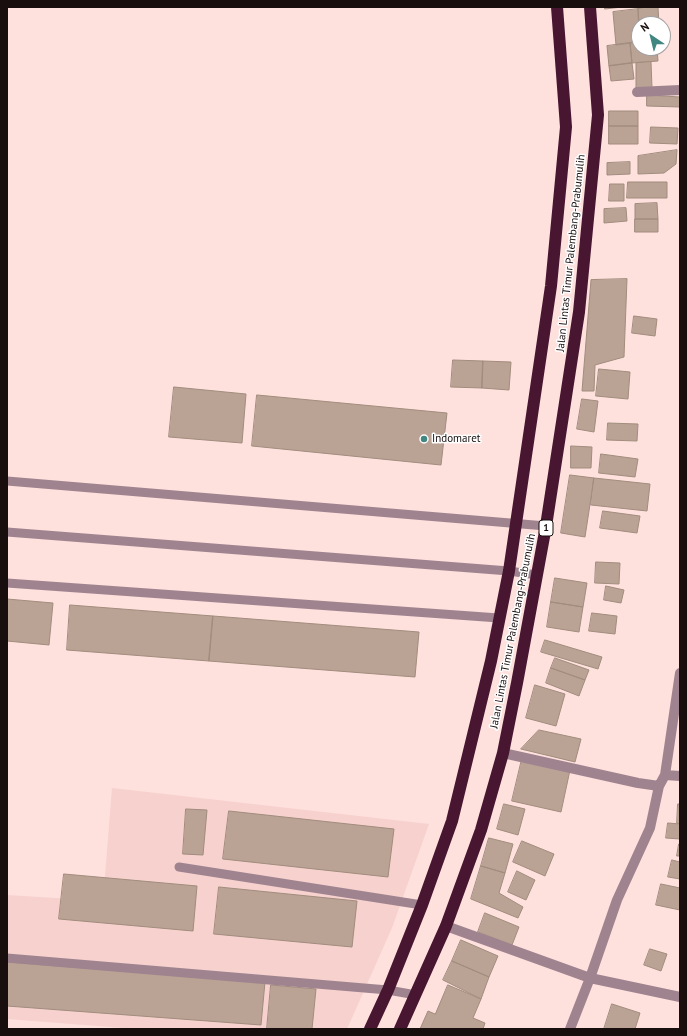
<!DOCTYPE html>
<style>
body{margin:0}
#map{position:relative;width:687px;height:1036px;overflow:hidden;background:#fee0dd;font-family:"PT Sans",sans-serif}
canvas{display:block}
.frame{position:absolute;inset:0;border:8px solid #180e0e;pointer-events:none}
.north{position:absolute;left:631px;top:16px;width:40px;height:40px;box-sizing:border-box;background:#fff;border:1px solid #a39f9f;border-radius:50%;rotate:325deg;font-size:11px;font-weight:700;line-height:16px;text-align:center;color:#180e0e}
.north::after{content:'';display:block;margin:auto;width:14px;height:18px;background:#418781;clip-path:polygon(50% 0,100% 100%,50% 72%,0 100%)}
</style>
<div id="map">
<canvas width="687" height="1036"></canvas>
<div class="frame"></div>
<div class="north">N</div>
</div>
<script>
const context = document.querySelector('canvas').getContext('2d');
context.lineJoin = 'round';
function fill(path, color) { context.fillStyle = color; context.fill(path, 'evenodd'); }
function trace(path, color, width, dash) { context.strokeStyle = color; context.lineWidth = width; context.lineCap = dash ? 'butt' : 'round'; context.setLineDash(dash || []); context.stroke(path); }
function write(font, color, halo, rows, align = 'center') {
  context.font = font + ' "PT Sans",sans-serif'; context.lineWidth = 3; context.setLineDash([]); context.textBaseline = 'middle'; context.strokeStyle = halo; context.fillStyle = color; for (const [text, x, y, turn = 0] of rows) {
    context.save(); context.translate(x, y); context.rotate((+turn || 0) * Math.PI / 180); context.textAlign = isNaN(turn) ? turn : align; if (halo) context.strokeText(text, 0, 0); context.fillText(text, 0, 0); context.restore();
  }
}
fill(new Path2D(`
 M112 788 429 824 392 928 347 1029H136L7 1019V895L103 901Z`), '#f7d1ce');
const building = new Path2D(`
 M605 7H622L605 9Z
 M658 7 659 24H639L638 9Z
 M638 9 639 42 616 45 613 12Z
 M639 42V48H657L658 61 632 63 630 43Z
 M630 43 632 63 609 66 607 46Z
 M651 62 652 88H636V63Z
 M632 63 634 79 611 81 609 66Z
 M647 95 680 97V107L647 106Z
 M609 111H638V126H609Z
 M609 126H638V144H609Z
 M651 127 678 128 677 144 650 143Z
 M677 150 676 164 664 173 638 174V156Z
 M630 162V174L607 175V163Z
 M628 182H667V198H627Z
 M610 184H624V201H609Z
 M657 203 658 219H635V204Z
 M626 208 627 221 604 223V209Z
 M635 219H658V232H635Z
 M627 279 624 357 595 365 594 391H582L591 280Z
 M634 316 657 319 655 336 632 333Z
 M453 360 483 361 482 388 451 387Z
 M483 361 511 362 509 390 482 388Z
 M599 369 630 372 628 399 596 396Z
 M174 387 246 394 242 443 169 437Z
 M257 395 447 413 441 465 252 446Z
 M582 399 598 401 594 432 577 429Z
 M608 423 638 424 637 441 607 440Z
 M571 446 592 447 591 468H571Z
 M601 454 638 459 635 477 599 473Z
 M570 475 594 478 585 537 561 533Z
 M594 478 650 484 647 511 591 505Z
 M603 511 640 516 637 533 600 528Z
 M596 562 620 563 619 584 595 583Z
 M555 578 587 583 583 607 551 602Z
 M606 586 624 590 621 603 604 600Z
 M7 599 53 603 49 645 7 641Z
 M551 602 583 607 579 632 547 627Z
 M70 605 213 616 209 661 67 650Z
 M592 613 617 616 615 634 589 631Z
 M213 616 419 632 415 677 209 661Z
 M545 640 602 657 598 669 541 652Z
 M555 658 589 670 585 680 551 668Z
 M551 668 585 680 579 696 546 683Z
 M535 685 565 694 556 726 526 718Z
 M539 730 581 739 575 762 521 749Z
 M522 759 570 770 561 812 512 801Z
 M504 804 525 809 518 835 497 829Z
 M678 804H680V824L677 823Z
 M186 809 207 810 203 855 183 854Z
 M229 811 394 829 388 877 223 859Z
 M668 823 680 824V839L666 838Z
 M489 838 513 844 505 873 481 866Z
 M522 841 554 854 545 876 513 862Z
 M679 844H680V856H677Z
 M672 860 680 862V879L668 877Z
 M481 866 505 873 499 893 523 907 518 918 471 899Z
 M517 871 535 880 526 900 508 892Z
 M64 874 197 886 193 931 59 919Z
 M661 884 680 888V910L656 905Z
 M219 887 357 901 352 947 214 934Z
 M485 913 519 927 512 945 478 932Z
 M461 940 498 956 489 977 452 961Z
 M650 949 667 954 661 971 644 965Z
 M452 961 489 977 481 999 443 980Z
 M7 962 265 982 261 1025 7 1006Z
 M271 985 316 989 312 1029H267Z
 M448 985 481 999 473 1018 485 1023 483 1029H420L428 1011 435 1014Z
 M612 1004 640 1013 635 1029H604Z`);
fill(building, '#baa395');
trace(building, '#a18c7d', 1);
trace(new Path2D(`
 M7 481 546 526
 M7 532 509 571 537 575
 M7 583 499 618
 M179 867 422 905
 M7 958 388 990 416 995`), '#9f8490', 9);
trace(new Path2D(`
 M637 92 680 90
 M503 753 638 783 659 786
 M665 775 680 776
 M446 926 590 978 680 997
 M570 1029 590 978 617 900 650 828 659 786 665 775 680 673`), '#9f8490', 10);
trace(new Path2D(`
 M370 1029 388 990 422 905 452 821 491 661 509 571 551 286 566 127 557 7
 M400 1029 446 926 481 830 503 753 517 683 546 526 579 312 598 115 590 7`), '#481631', 12);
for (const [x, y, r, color] of [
 [424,439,4,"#418781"]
]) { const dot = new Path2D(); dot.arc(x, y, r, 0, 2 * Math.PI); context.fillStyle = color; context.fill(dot); trace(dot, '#fff', 1.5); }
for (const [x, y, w] of [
 [546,528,14]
]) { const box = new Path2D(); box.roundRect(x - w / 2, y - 8, w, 16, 3); context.fillStyle = '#fff'; context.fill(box); trace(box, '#180e0e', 1); }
write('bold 10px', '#180e0e', null, [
 ["1",546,528]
]);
write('11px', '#180e0e', '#fff', [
 ["Jalan Lintas Timur Palembang-Prabumulih",571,253,-84],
 ["Jalan Lintas Timur Palembang-Prabumulih",513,631,-79]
]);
write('11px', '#180e0e', '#fff', [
 ["Indomaret",432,439]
], 'left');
</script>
